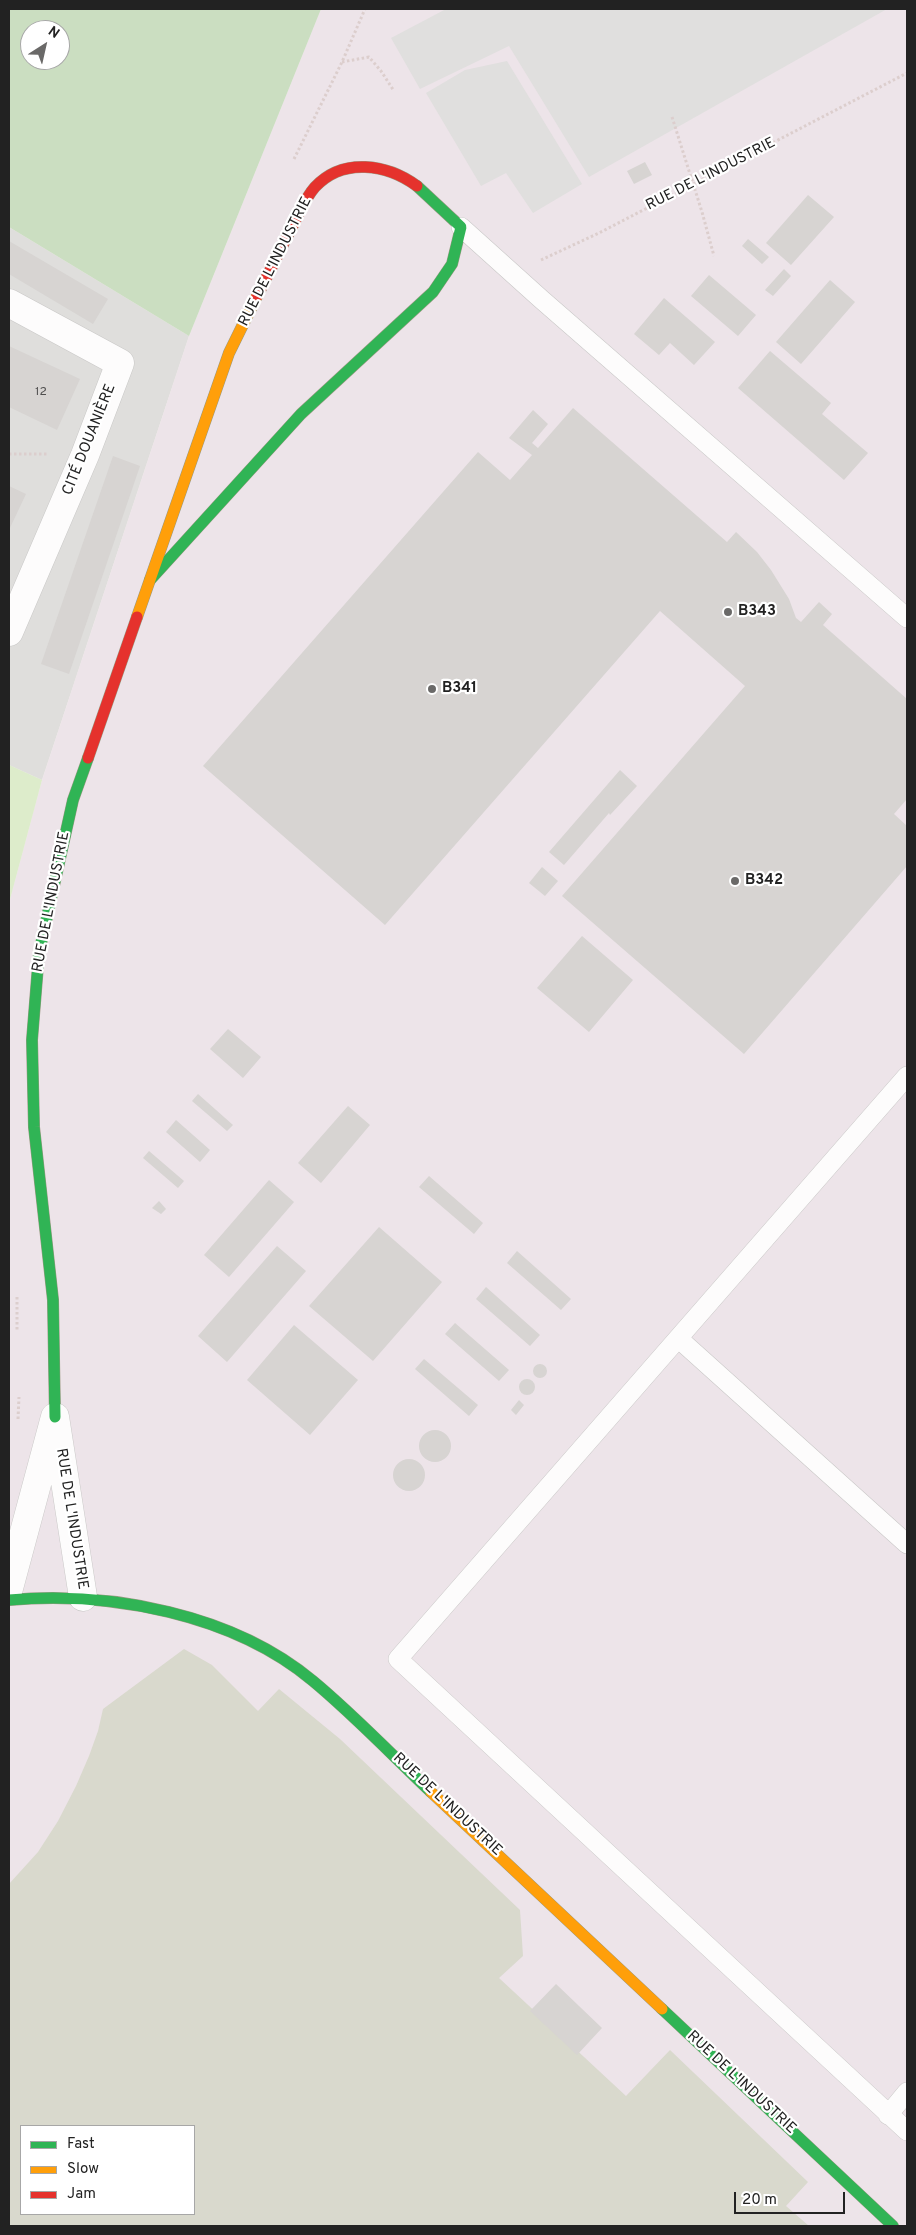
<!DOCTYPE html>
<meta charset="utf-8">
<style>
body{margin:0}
#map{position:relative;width:916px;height:2235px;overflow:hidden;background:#f0eeeb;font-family:Overpass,sans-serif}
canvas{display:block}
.frame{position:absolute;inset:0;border:10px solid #222;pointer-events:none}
.legend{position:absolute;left:20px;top:2125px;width:175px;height:90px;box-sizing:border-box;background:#fff;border:1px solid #a7a7a7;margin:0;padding:6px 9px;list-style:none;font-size:15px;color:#222}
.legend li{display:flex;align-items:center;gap:10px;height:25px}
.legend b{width:25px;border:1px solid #a7a7a7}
.north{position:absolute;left:20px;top:20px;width:50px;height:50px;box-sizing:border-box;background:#fff;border:1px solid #a7a7a7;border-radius:50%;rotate:35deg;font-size:14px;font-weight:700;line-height:20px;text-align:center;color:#222}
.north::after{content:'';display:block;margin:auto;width:18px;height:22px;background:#6a6968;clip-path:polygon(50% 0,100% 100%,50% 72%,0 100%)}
.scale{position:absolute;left:734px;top:2192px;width:111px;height:22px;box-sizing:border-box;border:2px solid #222;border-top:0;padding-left:6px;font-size:15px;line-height:18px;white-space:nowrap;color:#222;-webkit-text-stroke:4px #fff;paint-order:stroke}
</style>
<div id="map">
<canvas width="916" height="2235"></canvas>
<div class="frame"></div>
<ul class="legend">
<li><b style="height:6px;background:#30b455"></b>Fast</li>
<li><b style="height:6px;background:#ff9f0a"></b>Slow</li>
<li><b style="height:6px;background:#e5322d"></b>Jam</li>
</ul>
<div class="north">N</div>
<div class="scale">20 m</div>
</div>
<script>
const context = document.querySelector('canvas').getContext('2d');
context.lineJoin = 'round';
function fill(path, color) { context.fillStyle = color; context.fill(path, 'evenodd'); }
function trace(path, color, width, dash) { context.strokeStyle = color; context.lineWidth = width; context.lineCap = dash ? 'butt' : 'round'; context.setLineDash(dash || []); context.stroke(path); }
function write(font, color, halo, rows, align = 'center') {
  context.font = font + ' Overpass,sans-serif'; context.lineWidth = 4.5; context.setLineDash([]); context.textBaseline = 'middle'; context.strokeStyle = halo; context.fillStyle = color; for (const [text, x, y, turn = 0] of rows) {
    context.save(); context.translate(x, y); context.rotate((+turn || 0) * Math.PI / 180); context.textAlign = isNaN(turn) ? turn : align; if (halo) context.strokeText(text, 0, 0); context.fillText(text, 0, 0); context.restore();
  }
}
fill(new Path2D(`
 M9 227 189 336 42 780 9 765Z`), '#dfdedc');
fill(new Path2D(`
 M321 9H907V2226H9V903L42 780 189 336ZM21 2126H194V2214H21Z`), '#ede4e9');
fill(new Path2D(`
 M184 1649 212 1665 258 1711 279 1689 340 1739 520 1910 523 1956 499 1978 626 2096 670 2050 808 2182 786 2206 809 2226H9V1884L38 1852 58 1821 76 1786 89 1756 98 1731 103 1709ZM21 2126H194V2214H21Z`), '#d9d9cd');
fill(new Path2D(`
 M9 765 42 780 9 903Z`), '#ddeccb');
fill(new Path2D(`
 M9 9H321L189 336 9 227ZM30 30H60V60H30Z`), '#cbdec1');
fill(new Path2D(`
 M446 9H887L589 177 509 46 420 89 391 38Z
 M507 61 582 184 533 213 506 173 481 186 426 93 465 70Z`), '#e0dfde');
fill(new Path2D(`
 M645 162 652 175 634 184 627 171Z
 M808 195 834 217 791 265 766 243Z
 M748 239 769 257 762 264 742 246Z
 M9 241 108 299 93 324 9 274Z
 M784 269 791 276 773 296 765 290Z
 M709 275 756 315 738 336 691 296Z
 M830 280 855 302 801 364 776 342Z
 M664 298 715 342 694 365 670 343 659 355 634 334Z
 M9 346 80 379 57 430 9 407Z
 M770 351 831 403 822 414 868 453 844 480 738 388Z
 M573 408 727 542 736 532 757 552 771 570 789 599 796 618 801 622 819 602 832 614 823 625 907 699V799L894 814 907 826V866L744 1054 562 896 745 686 660 611 385 925 203 766 478 452 510 480 532 455 509 438 533 410 548 424 532 443 538 448Z
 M113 456 140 466 69 674 41 664Z
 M9 486 26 494 9 530Z
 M620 770 637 786 610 815 609 813 564 865 549 852Z
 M542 867 558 881 545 896 529 883Z
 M582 936 633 980 589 1032 537 988Z
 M228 1029 261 1057 243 1078 210 1049Z
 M198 1094 233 1125 227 1131 192 1101Z
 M348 1106 370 1125 321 1183 298 1163Z
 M176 1120 210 1150 200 1162 166 1132Z
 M149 1151 184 1181 178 1188 143 1158Z
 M429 1176 483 1223 474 1234 419 1187Z
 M269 1180 294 1202 229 1277 204 1255Z
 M159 1201 166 1209 161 1214 152 1208Z
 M379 1227 442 1282 373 1361 309 1306Z
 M277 1246 306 1271 227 1362 198 1336Z
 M517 1251 571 1299 561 1310 507 1263Z
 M486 1287 540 1335 530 1346 476 1299Z
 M455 1323 509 1370 499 1381 445 1334Z
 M294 1325 358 1380 310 1435 247 1380Z
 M424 1359 478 1405 469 1416 415 1369Z
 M533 1371a7 7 0 1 1 14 0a7 7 0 1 1-14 0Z
 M519 1387a8 8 0 1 1 16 0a8 8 0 1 1-16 0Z
 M519 1400 524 1405 516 1415 511 1410Z
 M419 1446a16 16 0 1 1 32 0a16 16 0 1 1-32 0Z
 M393 1475a16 16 0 1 1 32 0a16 16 0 1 1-32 0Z
 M556 1984 602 2028 577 2055 530 2011Z`), '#d7d4d2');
const lane = new Path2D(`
 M461 227 541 299 907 618
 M907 1076 398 1659 907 2131
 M679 1339 907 1544
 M888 2115 907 2092`);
const street = new Path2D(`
 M9 303 120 363 85 455 9 632
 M9 1588 55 1417 83 1597`);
const fast = new Path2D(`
 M150 580 301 414 433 292 452 264 461 227 417 186
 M55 1417 53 1300 34 1127 32 1040 39 953 73 800 88 758
 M9 1600C110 1591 233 1614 313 1681 354 1715 392 1755 431 1792
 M662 2009 893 2226`);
const slow = new Path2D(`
 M137 617 229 353 257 296
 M431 1792 662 2009`);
const jam = new Path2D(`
 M257 296C269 273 280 250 292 227 299 214 305 198 315 187 343 157 387 164 417 186
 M88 758 137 617`);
trace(lane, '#c9c8c7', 20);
trace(street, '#c9c8c7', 29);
trace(fast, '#999a82', 12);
trace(slow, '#999a82', 12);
trace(jam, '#999a82', 12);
trace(new Path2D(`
 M342 62 369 57 381 71 394 91
 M672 117 702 212 714 256
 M294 159 342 62 365 9
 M541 260 599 233 907 73
 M9 454H49
 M17 1297V1331
 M18 1419 19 1397`), '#dccecd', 3, [2.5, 2.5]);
trace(lane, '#fdfcfc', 19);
trace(street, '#fdfcfc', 28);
trace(fast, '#30b455', 11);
trace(slow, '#ff9f0a', 11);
trace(jam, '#e5322d', 11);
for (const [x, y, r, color] of [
 [728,612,5,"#6a6968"],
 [432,689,5,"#6a6968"],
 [735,881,5,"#6a6968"]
]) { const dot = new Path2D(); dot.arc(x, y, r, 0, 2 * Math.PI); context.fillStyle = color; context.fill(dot); trace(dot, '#fff', 2); }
write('12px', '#4f4e4e', null, [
 ["12",41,393]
]);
write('15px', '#222', '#fff', [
 ["RUE DE L'INDUSTRIE",711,175,-27],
 ["RUE DE L'INDUSTRIE",276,262,-63],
 ["CITÉ DOUANIÈRE",90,440,-68],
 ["RUE DE L'INDUSTRIE",52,902,-79],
 ["RUE DE L'INDUSTRIE",71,1519,81],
 ["RUE DE L'INDUSTRIE",447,1805,43],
 ["RUE DE L'INDUSTRIE",741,2083,43]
]);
write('bold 15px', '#222', '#fff', [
 ["B343",738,612],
 ["B341",442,689],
 ["B342",745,881]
], 'left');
</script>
